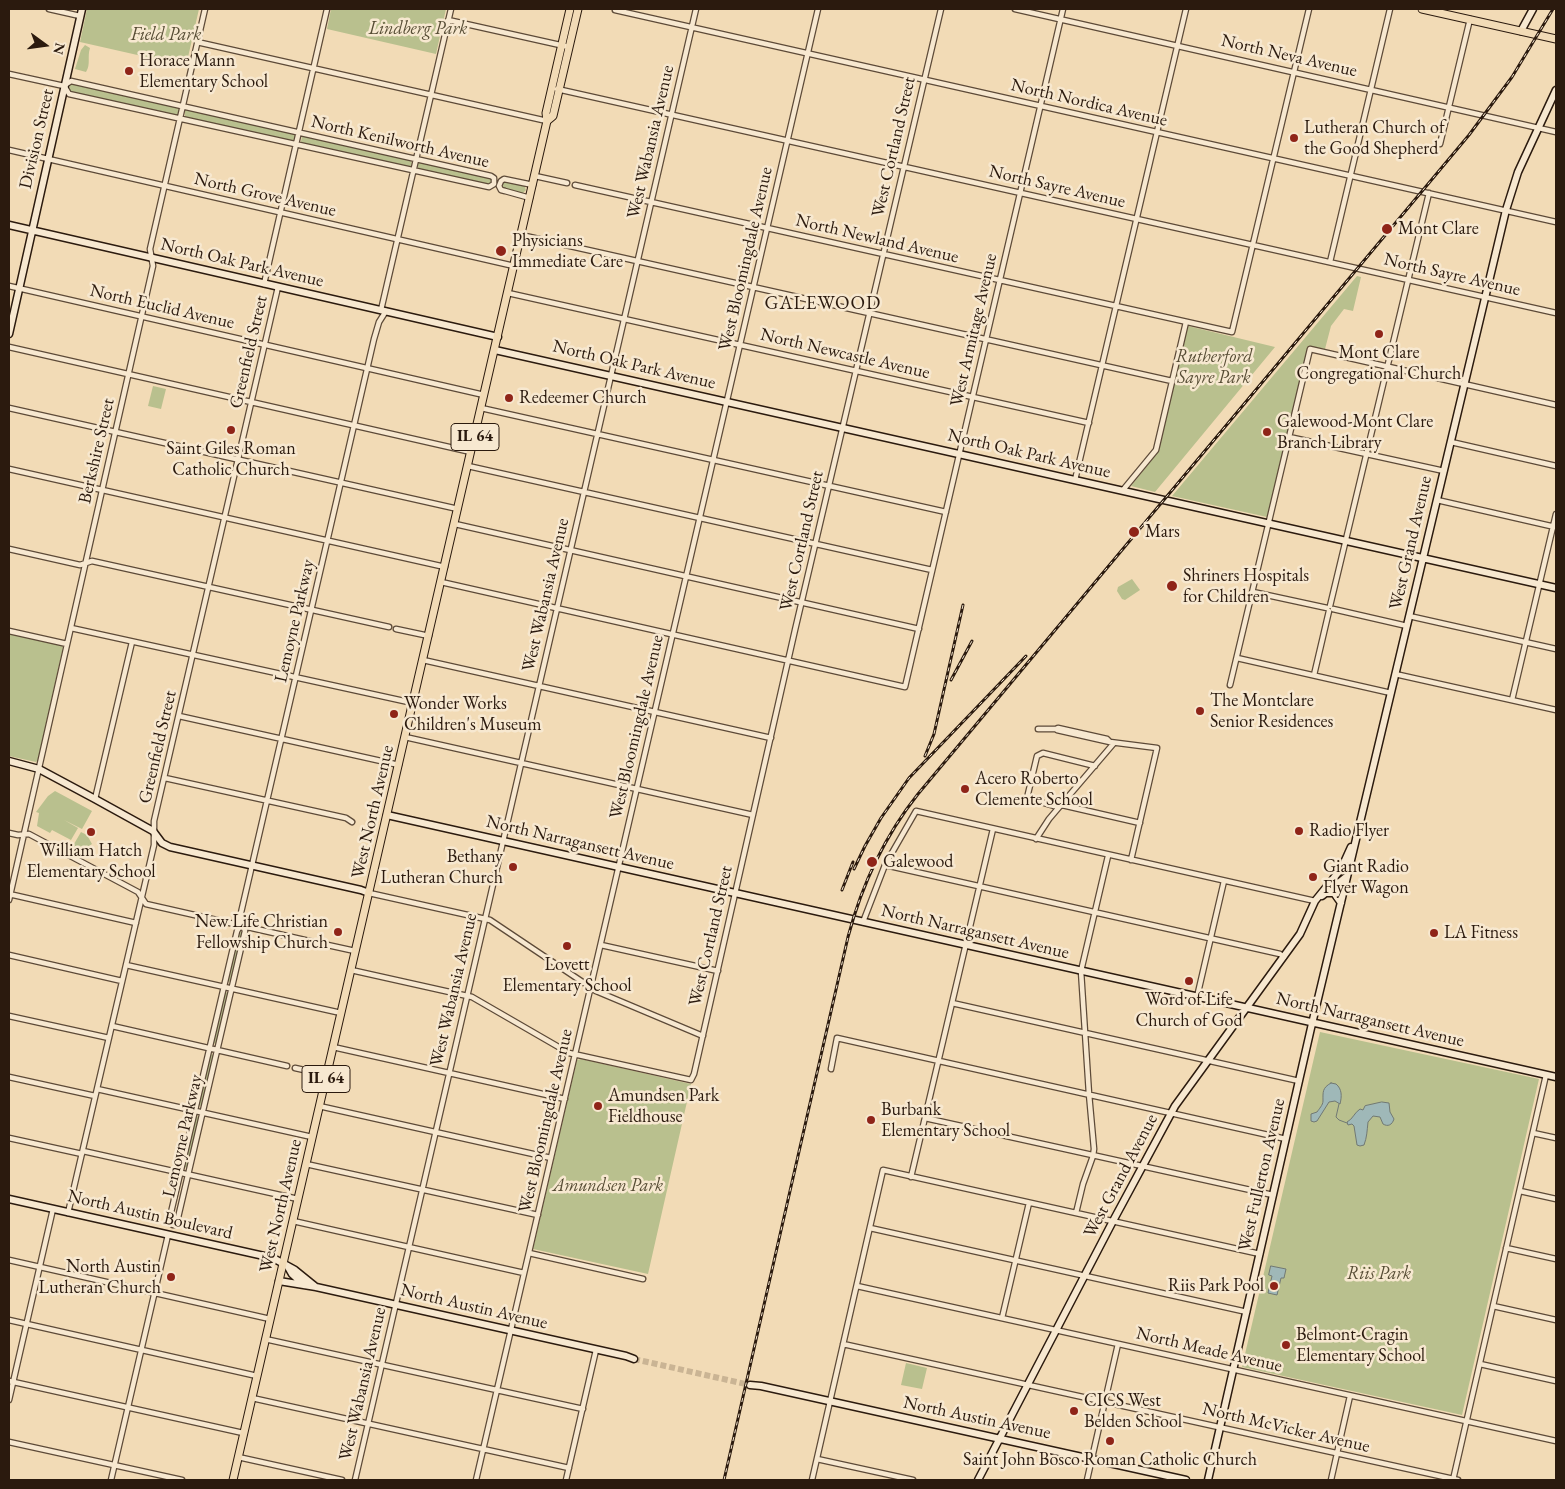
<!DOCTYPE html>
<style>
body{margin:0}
#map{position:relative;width:1565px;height:1489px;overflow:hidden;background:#f2dbb6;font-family:"EB Garamond",serif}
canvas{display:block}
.frame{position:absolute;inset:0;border:10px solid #2b1a0e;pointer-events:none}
.north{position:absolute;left:20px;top:20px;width:50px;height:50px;-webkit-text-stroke:4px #f7e8d0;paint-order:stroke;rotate:104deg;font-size:14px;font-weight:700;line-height:20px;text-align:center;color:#2b1a0e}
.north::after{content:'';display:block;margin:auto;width:18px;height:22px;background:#2b1a0e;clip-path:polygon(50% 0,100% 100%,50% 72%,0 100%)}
</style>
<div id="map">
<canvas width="1565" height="1489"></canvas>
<div class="frame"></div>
<div class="north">N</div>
</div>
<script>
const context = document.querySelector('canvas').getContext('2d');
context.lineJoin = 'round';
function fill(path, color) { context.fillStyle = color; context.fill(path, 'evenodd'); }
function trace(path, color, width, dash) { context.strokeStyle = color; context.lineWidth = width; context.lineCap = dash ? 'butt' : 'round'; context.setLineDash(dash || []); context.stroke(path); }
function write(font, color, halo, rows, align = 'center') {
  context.font = font + ' "EB Garamond",serif'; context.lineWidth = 5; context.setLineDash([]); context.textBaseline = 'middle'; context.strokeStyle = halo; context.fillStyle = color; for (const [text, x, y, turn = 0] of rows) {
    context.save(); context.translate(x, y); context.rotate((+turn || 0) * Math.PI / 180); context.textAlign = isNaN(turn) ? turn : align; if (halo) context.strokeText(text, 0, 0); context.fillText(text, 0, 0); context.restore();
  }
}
fill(new Path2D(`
 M87 9H199L186 66 80 42Z
 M331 9H446L436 54 327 29Z
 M85 45 90 48C87 57 91 64 86 72L75 69 81 50Z
 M71 84 177 107 179 110 177 116 69 91 68 89Z
 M186 110 294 134 296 136 295 140 292 141 185 117V111Z
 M304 136 410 160 412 163 411 166 410 168 302 144 301 141 302 137Z
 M420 162 491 178 493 182 489 186 418 169V164Z
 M506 181 524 185 526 190 522 194 504 189 502 184Z
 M1357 276 1361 277 1353 311 1344 309 1331 326 1325 349 1308 346 1267 517 1172 496Z
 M1188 326 1275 347 1155 492 1131 486 1158 452Z
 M153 386 166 389 161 409 148 406Z
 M1132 579 1140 590 1125 600 1122 599 1117 591 1118 587Z
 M9 633 61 645 63 647 38 760 36 762 9 756Z
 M55 791 92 811 82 829 64 820 78 828 71 840 52 830 50 833 37 826 39 813 36 812 48 796Z
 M81 832 87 835 92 844 83 850H75L74 844Z
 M239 931 243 932 231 982 227 981Z
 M224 992 229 993 217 1044 213 1043Z
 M1320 1032 1539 1079 1462 1415 1242 1367Z
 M210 1054 214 1055 202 1106 198 1105Z
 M581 1059 691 1084 648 1274 533 1249 577 1060Z
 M196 1116 200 1117 188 1168 184 1167Z
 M906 1363 927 1368 922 1389 901 1385Z`), '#b9c08e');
const water = new Path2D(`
 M1331 1083 1336 1084C1342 1089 1342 1096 1340 1104L1335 1101 1329 1102 1317 1121 1314 1122 1311 1121V1114L1317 1112C1319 1109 1323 1105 1323 1101 1323 1092 1322 1088 1331 1083Z
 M1382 1102 1389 1103 1390 1112 1394 1119C1392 1125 1388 1127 1383 1124L1380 1117 1373 1116 1368 1122C1367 1131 1367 1137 1364 1145L1360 1146 1357 1145 1354 1126 1352 1124 1348 1125 1347 1122C1353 1119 1354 1113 1360 1109L1363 1110 1365 1106Z
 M1271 1266 1286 1269 1284 1278H1281L1277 1295 1268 1293 1272 1276 1269 1275Z`);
fill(water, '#9fb8b8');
trace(water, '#717974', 1);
trace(new Path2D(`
 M1339 1104 1336 1117 1339 1120 1347 1123`), '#717974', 1);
trace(new Path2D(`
 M634 1359 750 1385`), '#cab494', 6, [6, 3]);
const street = new Path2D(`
 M49 9 80 16
 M1015 9 1556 132
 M615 10 1556 222
 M448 20 569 47
 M197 42 547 121
 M9 74 64 86 71 81 491 176 494 178V184L489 187 69 94 65 87
 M557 89 1556 313
 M1440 144 1470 19
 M9 150 514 266
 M535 176 567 183
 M575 185 1232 332 1309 9
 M530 198 505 191 501 190 499 186 501 181 504 179 533 185
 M521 235 1172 381
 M1330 262 1390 9
 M264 284 327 9
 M9 286 484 395
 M508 293 1089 423
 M381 310 451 9
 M9 347 471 452
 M9 408 458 509
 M481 408 946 512
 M1289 437 1444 471
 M1451 442 1556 466
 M468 466 932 570
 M9 469 445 567
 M1075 480 1186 9
 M1123 490 1156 450 1186 322
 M1437 500 1555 527
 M455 524 919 629
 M9 549 80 565 92 561 389 627
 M441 582 905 687 1063 9
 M1253 592 1327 608
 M1330 606 1429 193
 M1333 609 1407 626
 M1409 616 1556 649
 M71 628 413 703
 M396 629 429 636
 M9 631 67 644
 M1237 658 1391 693
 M423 660 771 738
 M1395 674 1556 710
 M1314 675 1329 611
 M1230 685 1310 349 1556 405
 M1512 700 1556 514
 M179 716 399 765
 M1058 728 1107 739 1110 742 1057 730 1056 729Z
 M1038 729H1056
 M405 737 753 815
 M1110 742 1157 748 1131 860
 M1095 766 1043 753 1037 756 1027 798 1054 806 1062 805 1140 823
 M165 778 346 818 352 822
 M95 799 132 642
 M9 833 18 835 29 834 138 892 146 904 318 943
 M1036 839 1049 819 1114 743
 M885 865 1280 954 1284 957
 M369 893 490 920 596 991 703 1036
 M9 894 136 923
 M9 900 153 266 150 249 205 9
 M863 922 885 865 916 811 1315 901
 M240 926 237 931 169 1221 170 1223 173 1225H175L177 1222 245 931 244 928 240 926V917L374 339 379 322 386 311
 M323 944 355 951
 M601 945 718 971
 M9 955 122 981
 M126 965 341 1013
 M351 970 472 997 569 1053 691 1080 694 1074 795 630 941 9
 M1197 997 1224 881
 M952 1003 1299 1081
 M9 1016 109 1038
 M112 1026 287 1066
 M333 1047 565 1099
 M295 1068 327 1075
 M831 1069 837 1038 1286 1139
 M9 1077 95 1096
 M97 1089 312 1137
 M319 1106 551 1158
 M925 1118 1273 1195
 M1533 1133 1556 1138
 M9 1138 82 1154
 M83 1151 298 1199
 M306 1164 538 1215
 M911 1177 993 829
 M1520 1191 1556 1199
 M68 1213 154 845V821L278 287
 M1076 1213 1083 1184 1093 1156 1094 1149 1089 1094 1081 971 1108 856
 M293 1221 524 1273
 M870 1228 1247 1312
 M1506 1248 1556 1259
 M529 1253 643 1279
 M9 1260 270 1319
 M857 1286 1556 1441
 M1493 1306 1556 1320
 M1002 1318 1029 1203
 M9 1320 257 1376
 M265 1339 583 1409
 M843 1344 1458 1480
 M1480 1364 1556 1381
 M9 1381 243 1433
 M252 1398 569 1468
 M9 1400 53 1209
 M9 1442 182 1480
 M238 1457 342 1480
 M817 1459 913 1480
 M111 1480 168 1235
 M355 1480 696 9
 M476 1480 818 9
 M566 1480 596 1350
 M812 1480 883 1170 1260 1254
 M1087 1480 1118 1344
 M1331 1480 1350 1396
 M1453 1480 1546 1075`);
const secondary = new Path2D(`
 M1521 31 1533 9
 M9 225 498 337
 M9 334 82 9
 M495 350 1556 588
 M9 761 39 769 95 799 153 831 162 843 170 847 361 890 369 893
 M387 815 1556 1077
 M1326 893H1334L1341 903
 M1322 896 1347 876
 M9 1199 273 1258 295 1270 316 1287
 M288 1267 292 1274 304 1285
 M279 1281 316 1287 626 1356 634 1359
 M750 1385 761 1386 1186 1480
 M978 1480 1113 1221 1175 1106 1300 934 1315 901 1341 869 1351 847
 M1208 1480 1311 1028 1506 210 1518 172 1556 90`);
const primary = new Path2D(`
 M1422 9 1556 39
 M547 121 553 116 578 9
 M233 1480 547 121 546 113 570 9`);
trace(street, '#5d4a38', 7);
trace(secondary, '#2b1a0e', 9);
trace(primary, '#2b1a0e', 9);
trace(street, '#f7e8d0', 4.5);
trace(secondary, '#f7e8d0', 6);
trace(primary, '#f2dbb6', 7);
const rail = new Path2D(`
 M951 680 972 641
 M925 756 934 734 963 605
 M854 869 865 846 881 818 909 778 1026 656
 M842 890 853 862
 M724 1480 848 937C862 884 884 837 918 794L1469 135 1512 77 1553 9`);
trace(rail, '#2b1a0e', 3);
trace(rail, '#f7e8d0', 1, [4]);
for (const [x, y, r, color] of [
 [129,71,5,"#8f2418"],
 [1294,138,5,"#8f2418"],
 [1387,229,6,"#8f2418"],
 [501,251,6,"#8f2418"],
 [1379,334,5,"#8f2418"],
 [509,398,5,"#8f2418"],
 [231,430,5,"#8f2418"],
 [1267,432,5,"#8f2418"],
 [1134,532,6,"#8f2418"],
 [1172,586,6,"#8f2418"],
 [1200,711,5,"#8f2418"],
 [394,714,5,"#8f2418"],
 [965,789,5,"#8f2418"],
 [1299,831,5,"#8f2418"],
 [91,832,5,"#8f2418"],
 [872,862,6,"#8f2418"],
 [513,867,5,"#8f2418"],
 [1313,877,5,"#8f2418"],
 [338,932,5,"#8f2418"],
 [1434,933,5,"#8f2418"],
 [567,946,5,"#8f2418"],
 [1189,981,5,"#8f2418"],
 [598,1106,5,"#8f2418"],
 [871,1120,5,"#8f2418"],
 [171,1277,5,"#8f2418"],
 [1274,1286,5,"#8f2418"],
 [1286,1345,5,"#8f2418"],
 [1074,1411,5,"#8f2418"],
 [1110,1441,5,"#8f2418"]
]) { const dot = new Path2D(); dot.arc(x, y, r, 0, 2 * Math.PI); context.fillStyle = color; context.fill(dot); trace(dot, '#f7e8d0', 2); }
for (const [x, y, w] of [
 [475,437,48],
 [326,1079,48]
]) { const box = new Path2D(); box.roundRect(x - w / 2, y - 13.5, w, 27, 4); context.fillStyle = '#f7e8d0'; context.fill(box); trace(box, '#2b1a0e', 1); }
write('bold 16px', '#2b1a0e', null, [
 ["IL 64",475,437],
 ["IL 64",326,1079]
]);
write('italic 18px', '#564c34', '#f7e8d0', [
 ["Lindberg Park",418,29],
 ["Field Park",166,35],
 ["Rutherford",1214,357],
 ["Sayre Park",1214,378],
 ["Amundsen Park",608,1186],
 ["Riis Park",1379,1274]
]);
write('18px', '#2b1a0e', '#f7e8d0', [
 ["North Neva Avenue",1289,56,13],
 ["North Nordica Avenue",1089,103,13],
 ["Division Street",37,139,-77],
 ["North Kenilworth Avenue",400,142,13],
 ["West Wabansia Avenue",651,142,-77],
 ["West Cortland Street",894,147,-77],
 ["North Sayre Avenue",1057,187,13],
 ["North Grove Avenue",265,195,13],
 ["North Newland Avenue",877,239,13],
 ["West Bloomingdale Avenue",746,259,-77],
 ["North Oak Park Avenue",242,263,13],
 ["North Sayre Avenue",1452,275,13],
 ["North Euclid Avenue",162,307,13],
 ["West Armitage Avenue",974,330,-77],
 ["Greenfield Street",249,352,-77],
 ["North Newcastle Avenue",845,354,13],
 ["North Oak Park Avenue",634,365,13],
 ["Berkshire Street",97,451,-77],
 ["North Oak Park Avenue",1029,454,13],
 ["West Cortland Street",802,541,-77],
 ["West Grand Avenue",1411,543,-77],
 ["West Wabansia Avenue",546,595,-77],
 ["Lemoyne Parkway",295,621,-77],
 ["West Bloomingdale Avenue",637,727,-77],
 ["Greenfield Street",158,747,-77],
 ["West North Avenue",373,812,-77],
 ["North Narragansett Avenue",580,843,13],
 ["North Narragansett Avenue",975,932,13],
 ["West Cortland Street",711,936,-77],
 ["West Wabansia Avenue",454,990,-77],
 ["North Narragansett Avenue",1370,1020,13],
 ["West Bloomingdale Avenue",546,1121,-77],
 ["Lemoyne Parkway",183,1136,-77],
 ["West Fullerton Avenue",1262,1175,-77],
 ["West Grand Avenue",1121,1176,-62],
 ["West North Avenue",281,1206,-77],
 ["North Austin Boulevard",150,1215,13],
 ["North Austin Avenue",474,1307,13],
 ["North Meade Avenue",1209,1350,13],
 ["West Wabansia Avenue",363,1384,-77],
 ["North Austin Avenue",977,1418,12],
 ["North McVicker Avenue",1286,1428,13]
]);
write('18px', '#2b1a0e', '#f7e8d0', [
 ["Horace Mann",139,61],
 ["Elementary School",139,82],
 ["Lutheran Church of",1304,128],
 ["the Good Shepherd",1304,149],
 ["Mont Clare",1398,229],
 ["Physicians",512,241],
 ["Immediate Care",512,262],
 ["Mont Clare",1379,353,"center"],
 ["Congregational Church",1379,374,"center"],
 ["Redeemer Church",519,398],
 ["Galewood-Mont Clare",1277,422],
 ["Branch Library",1277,443],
 ["Saint Giles Roman",231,449,"center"],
 ["Catholic Church",231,470,"center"],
 ["Mars",1145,532],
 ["Shriners Hospitals",1183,576],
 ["for Children",1183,597],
 ["The Montclare",1210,701],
 ["Senior Residences",1210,722],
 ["Wonder Works",404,704],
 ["Children's Museum",404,725],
 ["Acero Roberto",975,779],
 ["Clemente School",975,800],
 ["Radio Flyer",1309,831],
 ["William Hatch",91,851,"center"],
 ["Elementary School",91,872,"center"],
 ["Bethany",503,857,"right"],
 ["Lutheran Church",503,878,"right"],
 ["Galewood",883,862],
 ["Giant Radio",1323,867],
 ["Flyer Wagon",1323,888],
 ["New Life Christian",328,922,"right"],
 ["Fellowship Church",328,943,"right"],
 ["LA Fitness",1444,933],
 ["Lovett",567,965,"center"],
 ["Elementary School",567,986,"center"],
 ["Word of Life",1189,1000,"center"],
 ["Church of God",1189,1021,"center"],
 ["Amundsen Park",608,1096],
 ["Fieldhouse",608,1117],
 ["Burbank",881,1110],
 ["Elementary School",881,1131],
 ["North Austin",161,1267,"right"],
 ["Lutheran Church",161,1288,"right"],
 ["Riis Park Pool",1264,1286,"right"],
 ["Belmont-Cragin",1296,1335],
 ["Elementary School",1296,1356],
 ["CICS West",1084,1401],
 ["Belden School",1084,1422],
 ["Saint John Bosco Roman Catholic Church",1110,1460,"center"]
], 'left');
context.letterSpacing = '1px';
write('19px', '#2b1a0e', '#f7e8d0', [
 ["GALEWOOD",823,304]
]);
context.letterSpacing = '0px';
</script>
